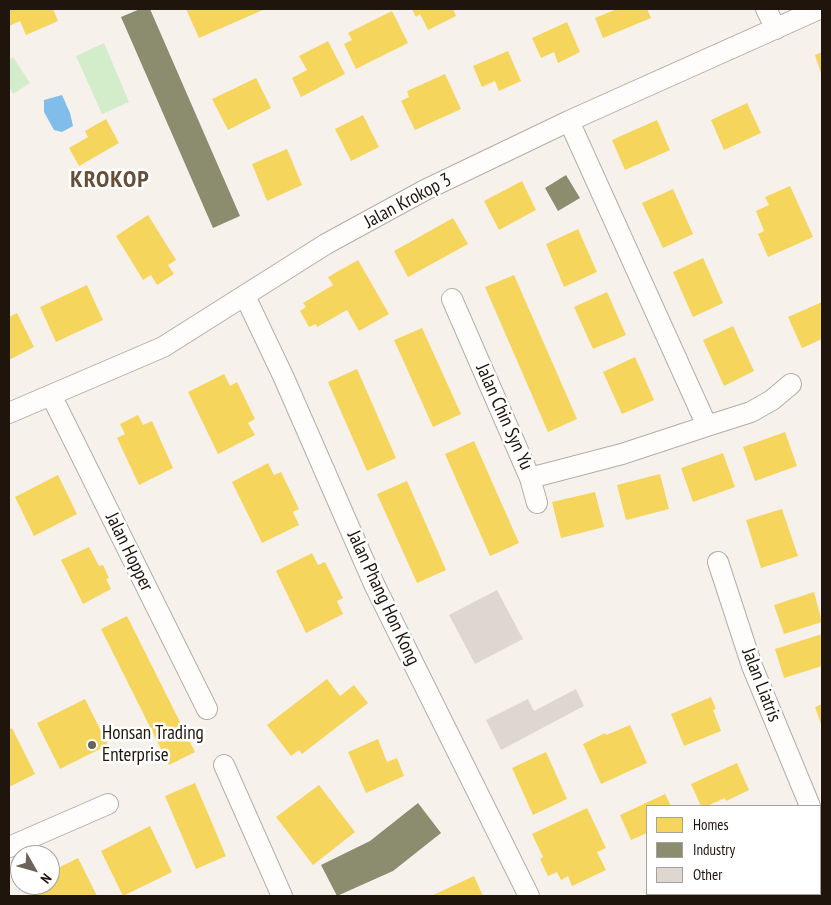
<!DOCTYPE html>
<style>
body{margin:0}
#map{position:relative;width:831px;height:905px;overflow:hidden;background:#f7f1ec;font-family:"PT Sans Narrow",sans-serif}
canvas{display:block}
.frame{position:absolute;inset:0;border:10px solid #1f150c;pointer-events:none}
.legend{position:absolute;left:646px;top:805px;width:175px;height:90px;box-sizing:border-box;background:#fff;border:1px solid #a5a19e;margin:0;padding:6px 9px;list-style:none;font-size:15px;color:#1f150c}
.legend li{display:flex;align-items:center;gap:10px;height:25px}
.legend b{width:25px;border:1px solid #a5a19e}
.north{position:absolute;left:10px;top:845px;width:50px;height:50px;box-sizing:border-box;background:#fff;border:1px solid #a5a19e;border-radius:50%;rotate:128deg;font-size:14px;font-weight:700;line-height:20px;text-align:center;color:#1f150c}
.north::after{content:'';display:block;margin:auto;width:18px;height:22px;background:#6b625a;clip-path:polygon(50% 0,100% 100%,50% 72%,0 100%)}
</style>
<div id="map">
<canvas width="831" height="905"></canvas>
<div class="frame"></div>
<ul class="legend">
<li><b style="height:14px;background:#f6d55c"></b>Homes</li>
<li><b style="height:14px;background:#8c8c6e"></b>Industry</li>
<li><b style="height:14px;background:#ded7cf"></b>Other</li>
</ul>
<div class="north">N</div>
</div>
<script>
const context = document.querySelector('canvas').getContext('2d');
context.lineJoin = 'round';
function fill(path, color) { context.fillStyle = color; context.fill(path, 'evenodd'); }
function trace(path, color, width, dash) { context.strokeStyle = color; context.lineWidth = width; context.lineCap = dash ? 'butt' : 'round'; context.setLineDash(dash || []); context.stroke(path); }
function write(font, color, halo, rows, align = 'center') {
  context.font = font + ' "PT Sans Narrow",sans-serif'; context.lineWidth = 5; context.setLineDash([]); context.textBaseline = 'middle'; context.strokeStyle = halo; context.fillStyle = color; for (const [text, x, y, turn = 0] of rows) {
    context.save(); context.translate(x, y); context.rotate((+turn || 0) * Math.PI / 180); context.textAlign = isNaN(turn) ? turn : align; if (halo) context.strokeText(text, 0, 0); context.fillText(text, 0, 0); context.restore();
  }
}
fill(new Path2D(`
 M104 43 129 102 102 114 76 56Z
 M13 57 30 83 13 94 9 87V60Z`), '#d3ecca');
fill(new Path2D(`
 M62 95 70 113 73 126 62 132 54 130 44 112V100Z`), '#80bdea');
fill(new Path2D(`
 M9 9H53L58 21 26 35 20 21 9 26Z
 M186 9H265L199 38Z
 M412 9H453L456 16 428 30 420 14 416 17Z
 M617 9H647L651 18 603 38 595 18Z
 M392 11 408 43 356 69 344 44 352 40 348 33Z
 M567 22 580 52 558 63 554 52 541 58 532 38Z
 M328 41 345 74 301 97 292 78 307 70 299 56Z
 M508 51 521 81 499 91 495 81 482 87 473 66Z
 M822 52V76L815 55Z
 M445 74 461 109 415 130 401 101 409 97 407 91Z
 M256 78 271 108 228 130 212 99Z
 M747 103 761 133 724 150 711 120Z
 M363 115 379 147 351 161 335 129Z
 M106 119 119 143 79 166 69 148 88 137 85 131Z
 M657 120 670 150 625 170 612 140Z
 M287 149 302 185 267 201 252 164Z
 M522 181 536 210 499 230 484 201Z
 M790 186 813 237 768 257 758 234 764 231 756 211 769 205 765 197Z
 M673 189 693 234 663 248 642 203Z
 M148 215 176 260 168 265 174 274 157 285 151 275 143 280 116 236Z
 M453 218 468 244 408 277 394 251Z
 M578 229 597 272 564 287 546 244Z
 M703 258 723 303 693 317 673 272Z
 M358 260 389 314 359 331 347 310 317 327 316 324 309 327 300 311 306 307 303 303 333 285 328 277Z
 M514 275 577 419 548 432 485 287Z
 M87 285 103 320 56 342 40 307Z
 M607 292 626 335 593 349 574 307Z
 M822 302V339L802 348 788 317Z
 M17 313 34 347 9 360V317Z
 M733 326 754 371 724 386 703 340Z
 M422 328 461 414 433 427 394 340Z
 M635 357 654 400 622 414 603 372Z
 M357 369 396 458 367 471 328 382Z
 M224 374 230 386 237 382 255 419 248 423 255 435 218 454 188 392Z
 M138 415 143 425 152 421 173 468 139 485 117 438 125 434 120 424Z
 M785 432 797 466 755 481 743 447Z
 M474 441 519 543 490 556 445 454Z
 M723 453 735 487 693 502 681 468Z
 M268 463 274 475 281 472 299 509 293 512 299 525 262 543 232 482Z
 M660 474 669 509 626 520 617 485Z
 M58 475 77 514 34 536 15 497Z
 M407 481 446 570 417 583 377 494Z
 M595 492 604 527 561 538 552 502Z
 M782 509 798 556 761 568 746 520Z
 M89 547 99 566 103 565 109 578 106 579 111 589 83 604 61 560Z
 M312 553 318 565 325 562 343 598 337 601 343 614 306 633 276 571Z
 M814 592 822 622 784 634 774 605Z
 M127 616 195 752 169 765 101 629Z
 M822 634V666L784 678 775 649Z
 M327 679 340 696 354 685 368 703 302 754 299 750 291 756 267 725Z
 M711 697 716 709 713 710 721 731 684 746 671 714Z
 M85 699 108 745 60 769 37 723Z
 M822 704V727L815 707Z
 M630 725 647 763 601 784 583 744 605 733 606 735Z
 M12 728 35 774 9 787V730Z
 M378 739 387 762 397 758 404 776 366 793 348 752Z
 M546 752 567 799 533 815 512 768Z
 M737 763 749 790 726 801 725 798 707 806H701L691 784Z
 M195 783 226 856 196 869 165 796Z
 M319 785 355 832 313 865 276 817Z
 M665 794 671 806H647V833L631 840 620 815Z
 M587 808 606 848 597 852 606 870 572 886 568 876 561 880 557 872 548 876 540 859 543 857 532 834Z
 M150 826 172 872 123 896 101 851Z
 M78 858 97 896H36L30 885H50V872Z
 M822 869V896H800L799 894H820V871Z
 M474 876 483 896H431Z`), '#f6d55c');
fill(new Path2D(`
 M140 9H150L240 216 213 228 121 17Z
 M566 175 580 198 558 211 545 188Z
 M418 803 441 833 393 871 337 896 321 865 370 841Z`), '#8c8c6e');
fill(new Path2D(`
 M497 590 523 639 475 664 449 615Z
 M576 689 584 706 501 750 486 720 528 699 534 711Z`), '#ded7cf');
const street = new Path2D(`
 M766 9 776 29
 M245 296 284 378 374 584 529 896
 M452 299 530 478 622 454 707 426 569 121
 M51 395 207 709
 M9 413 163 347 326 244 425 190 569 121 819 9
 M707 426 751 412 772 400 791 384
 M530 478 537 503
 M718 562 752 666 810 806
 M224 765 282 896
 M820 822H822
 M9 847 108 804
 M668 896 673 894`);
trace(street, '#b4ada6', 22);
trace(street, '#fefdfc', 20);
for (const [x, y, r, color] of [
 [92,745,5,"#6b625a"]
]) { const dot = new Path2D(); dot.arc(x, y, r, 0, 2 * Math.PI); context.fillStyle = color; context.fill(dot); trace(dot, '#fff', 2); }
write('19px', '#1f150c', '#fff', [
 ["Jalan Krokop 3",408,201,-28],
 ["Jalan Chin Syn Yu",504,417,66],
 ["Jalan Hopper",129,552,64],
 ["Jalan Phang Hon Kong",383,598,65],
 ["Jalan Liatris",761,685,69]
]);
write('19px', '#1f150c', '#fff', [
 ["Honsan Trading",102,734],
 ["Enterprise",102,756]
], 'left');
context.letterSpacing = '1px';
write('bold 24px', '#664e39', '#fff', [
 ["KROKOP",110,180]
]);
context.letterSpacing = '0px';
</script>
